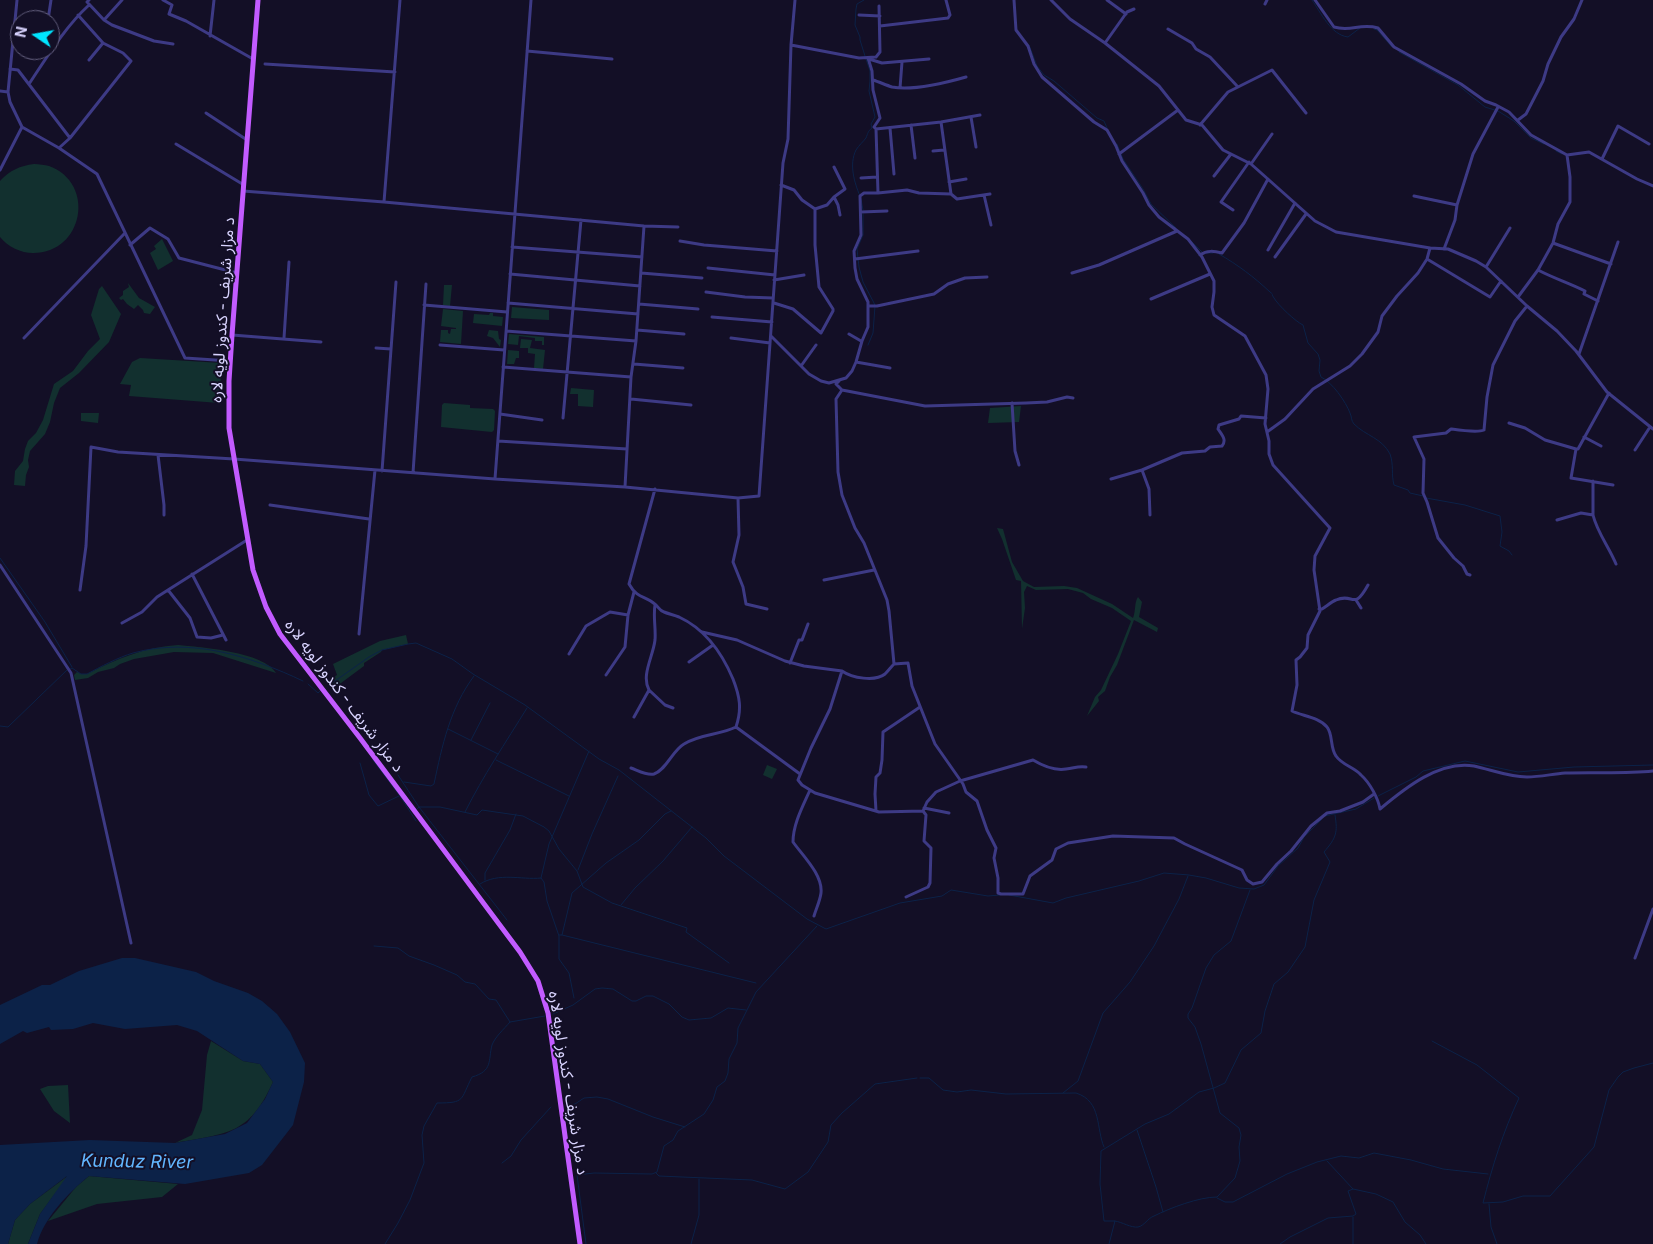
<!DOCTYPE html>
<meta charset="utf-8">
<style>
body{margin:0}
#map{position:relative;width:1653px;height:1244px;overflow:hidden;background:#130f26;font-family:Inter,sans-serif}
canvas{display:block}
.north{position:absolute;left:10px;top:10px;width:50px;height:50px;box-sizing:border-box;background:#130f26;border:1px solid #625e7d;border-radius:50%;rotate:282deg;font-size:14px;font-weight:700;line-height:20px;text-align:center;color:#d9d4ff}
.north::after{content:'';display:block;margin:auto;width:18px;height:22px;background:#00e5ff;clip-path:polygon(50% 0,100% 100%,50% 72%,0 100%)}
</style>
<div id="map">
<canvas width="1653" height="1244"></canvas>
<div class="north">N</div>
</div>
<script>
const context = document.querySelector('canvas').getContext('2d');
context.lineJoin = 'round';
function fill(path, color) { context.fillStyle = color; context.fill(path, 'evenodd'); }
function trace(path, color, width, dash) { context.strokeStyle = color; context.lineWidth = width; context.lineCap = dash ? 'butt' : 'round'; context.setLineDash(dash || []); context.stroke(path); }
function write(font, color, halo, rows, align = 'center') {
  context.font = font + ' Inter,"Noto Sans Arabic",sans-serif'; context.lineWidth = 4; context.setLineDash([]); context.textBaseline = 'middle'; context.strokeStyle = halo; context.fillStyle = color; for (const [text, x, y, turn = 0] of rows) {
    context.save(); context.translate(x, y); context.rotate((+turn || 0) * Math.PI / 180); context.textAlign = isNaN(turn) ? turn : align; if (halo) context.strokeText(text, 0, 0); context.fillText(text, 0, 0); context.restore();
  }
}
fill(new Path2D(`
 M34 164C39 164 45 165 49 166 96 183 84 253 33 253 21 253 8 247 0 237V181C10 170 20 166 34 164Z
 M162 239 173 261 158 270 150 253 156 249 154 246Z
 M128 283 139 298 155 307 150 314 144 313 143 310 138 305 134 309 127 304 123 299 121 300 119 298 123 295V291L129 287Z
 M444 285H452L450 306 443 305Z
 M102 286 121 314 109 342 79 373 60 388 54 403 50 422 45 434 30 451 28 460 29 467 26 475 25 486 14 485 15 471 23 461 25 449 28 441 36 433 43 420 54 384 73 371 88 351 100 339 91 315 99 289Z
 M512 307 549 310V320L511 318Z
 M443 309 463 311 461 344 440 342 441 330H448V333L450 334 451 329H456V328L441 326Z
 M490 313H493V316L503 317 502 326 473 323 474 314 489 315Z
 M489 330 498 331 499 339 501 340 500 347 493 338 487 336Z
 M509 334 544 337V345H542V341H535V338L519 336 518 345 508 344Z
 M521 339 532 340 530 348 545 350 543 369 534 368 535 354 528 353V348H520Z
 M508 350 519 351V358H516L514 364H507Z
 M140 358 222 363 219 403 129 396 131 385 120 384 132 362Z
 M571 388 594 390 593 407 578 406V394H570Z
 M444 403 470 405V408L493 409 495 411 494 430 492 432 441 427 442 405Z
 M1021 406 1019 422 988 423 990 408Z
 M81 413H99L98 423 81 421Z
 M997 528 1003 529 1012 562 1023 581 1034 587 1064 586 1077 588 1112 604 1133 618C1136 611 1134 603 1138 597L1142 602 1139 617 1158 628 1157 632 1134 620 1117 665 1110 677 1105 691 1098 697 1099 701 1087 716 1095 697 1101 690 1118 654 1131 621 1112 608 1091 599 1083 593 1068 589 1036 590 1027 586 1024 592 1025 608 1022 629 1021 581 1016 580 1002 539Z
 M406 635 408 644 382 650 381 652 364 663V666L333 689 327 681 337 675 333 664 380 641Z
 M178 645C201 647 264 652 276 673L213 653 174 652 134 659 120 664 114 668 98 672 88 678 75 680 74 675 77 672 81 674H87C116 659 145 647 178 645Z
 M767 765 777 769 772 779 763 775Z
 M211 1041 243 1061 260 1064 273 1082C249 1135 228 1133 175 1143L192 1135 202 1110 207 1055Z
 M68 1085 70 1123 54 1111 40 1089 48 1086Z
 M69 1175 40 1214 28 1244H8L15 1220 30 1204Z
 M89 1176 178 1184 162 1197 97 1204 48 1221 76 1187Z`), '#12302f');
fill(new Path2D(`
 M122 958H135L196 972 214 981 248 993 262 1001 277 1014 290 1032 305 1063 304 1082 293 1125 262 1165 249 1173 185 1184 89 1176C68 1193 44 1218 37 1244H28L40 1214 67 1176 30 1204 15 1220 8 1244H0V1145L90 1140 175 1143 225 1134 247 1123 265 1099 273 1082 260 1064 243 1061 197 1031 177 1025 125 1029 93 1023 73 1029 51 1030 49 1027 27 1033 23 1031 0 1044V1005L42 985H50L79 971Z`), '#0c2248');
trace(new Path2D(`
 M864 0 857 4 856 9 855 25 860 37V40L865 56
 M1312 0C1321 13 1331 35 1348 37L1360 28
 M1374 29 1377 30 1392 47
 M1029 45 1037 66 1044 75 1054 81 1097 118 1104 121 1107 128
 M1399 52 1458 85 1485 107 1498 111 1514 121 1531 138 1544 144
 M1117 144 1123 159 1143 189 1151 204 1176 228
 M1556 151 1562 154
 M860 196C854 182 849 164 856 150 859 145 863 142 866 138 868 133 868 131 872 128L871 124 875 117 869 91 870 81V71L866 59
 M861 199 863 210
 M863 214V235L857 249 859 267 863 282 874 303 875 306 873 333 868 345
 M1190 240 1203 253H1213
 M1219 254C1238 265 1254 277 1270 292 1275 296 1270 292 1274 298 1278 305 1296 322 1303 325L1308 343 1318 354 1320 360 1319 371 1321 377C1332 382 1346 402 1350 413 1352 417 1351 421 1354 424 1366 436 1382 438 1390 454 1394 465 1391 474 1394 485L1408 490 1410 493 1423 496
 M1426 498 1465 505 1500 516 1502 532 1500 546 1509 551 1512 555
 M0 558 45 622 72 667
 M70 669 72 668 81 674H87C100 667 119 657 133 653 191 637 250 656 303 681
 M308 684 318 693 320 691
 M328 686 369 657 382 650 408 644 416 643 452 659 473 674 525 705 599 759 619 770 706 838 724 856 807 919 826 929 900 903 942 896 951 890 988 896 1000 895
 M0 726 8 727 67 670
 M448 729 498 754
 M471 740 490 703
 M373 760 400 796 416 821
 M496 760 569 796
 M360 763 369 795 378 806 399 796
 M398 775 419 807 507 920
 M404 782 431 786 434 784C442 746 450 708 474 676
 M1378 796 1416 777 1423 771 1465 761 1518 772 1574 767 1653 765
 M417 809 419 807H440L477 815 482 810 523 816 544 827 549 831 559 849 577 871 583 887 612 903 687 928 686 932 729 963
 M465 812C483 776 506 742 527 708
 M1325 816 1356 809 1374 798
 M578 870 592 834 618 776
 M541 878 549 844 589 751
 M485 880V873L510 830 516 814
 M480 884C499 872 521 880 541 878L544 882 547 901 559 936V959L569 973 574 998
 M1009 895 1053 903 1066 898 1139 881 1164 873 1189 875 1206 878 1239 888 1254 889 1264 885 1278 866 1298 848 1304 837 1322 819
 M621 905 635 888 663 861 692 827
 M559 935H562L572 893 606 863 639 840 665 814 671 811
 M562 935 756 983
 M374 946 398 948 409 956 434 965 457 975 465 982 475 984 489 999 496 1000 510 1022
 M553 1014 573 1005 595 989 602 988 613 989 632 1001H636L646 996H653L669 1004 682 1017 689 1020 711 1018 728 1008 746 1010
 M1432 1041 1477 1065 1519 1098C1503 1132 1492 1167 1483 1203L1503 1202 1523 1196H1550L1594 1147 1609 1090 1618 1077 1623 1072 1634 1068 1653 1063
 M920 1078H929L943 1090 957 1092 971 1090 1006 1094 1076 1093C1102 1101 1096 1129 1104 1147
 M1063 1093 1078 1081 1103 1013 1130 982 1154 946 1179 899 1188 876
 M570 1105 575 1104 584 1098 597 1097 608 1099 653 1117 685 1127
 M1137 1130 1156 1187 1163 1212
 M502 1163 511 1156 521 1140 551 1107
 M656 1173 659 1176 752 1180 785 1189 808 1172 828 1142 831 1125 842 1113 875 1084 917 1078
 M1353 1189 1376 1194 1393 1202 1405 1222 1420 1235 1426 1244
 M1217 1198 1225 1202H1233L1287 1174 1317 1162 1341 1156 1359 1158 1374 1153 1411 1160 1443 1169 1488 1174
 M1489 1204 1491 1227 1497 1244
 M1115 1221C1122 1222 1131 1228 1138 1227 1144 1226 1148 1218 1154 1216 1170 1208 1199 1197 1217 1197L1235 1178 1240 1161 1239 1147 1241 1135 1239 1128 1220 1113 1201 1044 1195 1027 1188 1018V1014L1192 1008 1206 968 1214 955 1231 941 1250 890
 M385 1244 398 1223 410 1200 424 1163 422 1135 424 1126 437 1103C466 1103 460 1100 472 1077 493 1071 488 1061 492 1045 495 1037 504 1029 510 1022L545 1016
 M586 1244 577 1175 594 1173 652 1174 657 1172 664 1146 673 1140 678 1131 704 1114 713 1100 717 1087 725 1081 728 1073 729 1059 737 1043 738 1028 756 992 817 926
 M691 1244 699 1215V1179
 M1109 1244 1115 1221H1104L1100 1184 1101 1151 1145 1124 1169 1114 1199 1092 1214 1088 1225 1083 1241 1050 1261 1033 1265 1011 1274 984 1288 972 1305 947 1314 900 1330 862 1324 852C1336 838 1338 833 1335 815
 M1280 1244 1290 1237 1328 1218 1353 1216 1356 1214 1348 1191 1353 1189 1327 1161
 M1353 1244V1217`), '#0c2248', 1);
trace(new Path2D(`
 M17 0 8 92 10 102 22 127 59 148 97 174 185 358 230 361
 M89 0 87 2 89 4 104 20 112 25 154 41 173 44
 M163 0 172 5 169 14 186 21 253 59
 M1014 0 1016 30 1028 46 1034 64 1042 77 1094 122 1107 130 1116 146 1122 161 1143 193 1149 205 1159 217 1188 239 1202 257 1214 281V292L1212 307 1214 315 1245 336 1266 375 1268 389 1265 424 1269 441V454L1273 465 1330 528 1315 556 1314 570 1320 611 1308 635 1307 648 1300 657 1296 660 1297 685 1292 711C1302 716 1319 717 1327 727 1333 734 1330 748 1336 756 1342 765 1354 767 1361 775 1370 783 1378 798 1380 809 1405 788 1440 760 1474 766 1492 770 1509 777 1527 777 1540 777 1552 774 1565 773 1594 772 1624 774 1653 771
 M1051 0 1070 19 1105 43 1159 86 1186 120 1202 125 1223 150 1251 164 1315 221 1336 232 1430 248 1448 249 1476 261 1486 267 1527 306 1557 331 1576 351 1607 392 1653 429
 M1107 0 1126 14
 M1315 0 1334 27C1351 32 1360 23 1378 28L1394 47 1461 84 1485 101 1496 105 1509 112 1531 135 1567 155 1589 152 1637 179 1653 186
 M1265 4 1267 0
 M859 15 880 16
 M48 20 51 0
 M104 20 122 0
 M880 26 948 18 950 15 946 0
 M1168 29 1192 43 1196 49 1210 57 1238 87
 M210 36 214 0
 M1105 43 1127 12 1134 9
 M791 45 859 58 876 57 880 52 879 6
 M527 51 612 59
 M868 58 872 71 873 90 880 118 874 127 876 129 941 122 980 115
 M869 59 882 63 929 59
 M89 60 103 43
 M265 64 395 72
 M10 69 18 70 70 138
 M873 80C879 82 886 85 892 87 913 91 945 83 966 77
 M29 84C47 57 65 27 89 5
 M900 88 902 62
 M0 91 8 92
 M206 113 247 140
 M971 117 976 147
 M1518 120 1526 114 1543 81 1548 64 1561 37 1574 19 1582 0
 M911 125 915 158
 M1200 125 1228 92 1272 70 1306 113
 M890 128 894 174
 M876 129 878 193 907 190 919 193 951 194 941 122
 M176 144 244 185
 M59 148 70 138 131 61 123 53 103 43 78 15
 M933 151 944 150
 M1119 154 1178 110
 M1602 159 1618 126 1649 144
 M1251 164 1272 134
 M0 170 22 127
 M1214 176 1231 154
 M861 178 877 177
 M949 182 966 179
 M781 185 794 190 802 200 815 209 827 205 834 197 838 205 840 215
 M243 191 384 202 644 226 678 227
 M951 194 957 199 990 194
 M984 195 991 225
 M1414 196 1457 205
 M834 197 845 189 834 167
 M384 202 400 0
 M1233 210 1221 202 1249 162
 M861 212 887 211
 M680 241 704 245 777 251
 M1553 243 1611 264
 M130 245 150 228 168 239 179 258 237 273
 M512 247 642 257
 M1444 249 1455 220 1457 205 1473 154 1498 107
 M1268 250 1295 203
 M1200 255C1207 250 1214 251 1222 253L1244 223 1268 179
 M1275 257 1306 214
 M855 259 918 251
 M1427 259 1490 297 1501 281
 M1486 267 1510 228
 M708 268 775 275
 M1538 270C1553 278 1569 283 1585 291L1584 294 1598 301
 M641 273 702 278
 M1072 273 1099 265 1177 231
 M510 274 640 286
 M774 280 804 275
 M706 292 745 297 773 298
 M1518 297 1538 270 1553 243 1558 224 1570 202V177L1567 155
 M1151 299 1210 274
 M508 303 638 314
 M774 303 793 309 821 333 833 311V309L819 287 815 245V209
 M639 304 698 309
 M424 305 507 312
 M868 306H877L934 294 948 284 965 278 987 277
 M712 317 772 322
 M637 330 684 334
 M506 331 636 341
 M849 334 861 341
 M232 335 321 342
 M771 336 809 374 821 381 829 383 839 380 846 378 852 371 856 362 862 341 868 327V302L857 279 855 268 854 251 861 235 860 196 864 193H878
 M24 338 125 233
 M284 338 289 262
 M731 338 770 343
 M440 345 504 350
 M376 348 391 349
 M1579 354 1618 242
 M856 362 890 368
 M634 364 683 368
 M801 366 816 345
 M503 367 631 377
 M839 381 836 384 842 390 925 406 1026 403 1047 402 1067 397 1073 398
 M842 390 836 399 838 472 842 495 855 528 864 543 887 600 889 611 894 664
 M1609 393 1578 449H1576L1571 478 1613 485
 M631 399 691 405
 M1012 403 1015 451 1019 465
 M500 414 542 420
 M563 418 581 220
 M1509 423 1525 428 1545 440 1576 449
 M1267 432 1285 419 1313 389 1350 366 1362 354 1378 332 1382 316 1397 296 1418 273 1427 259 1430 248
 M1584 437 1601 446
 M498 441 627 449
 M1635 450 1650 427
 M158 455 164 505V515
 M382 471 396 282
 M413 473 426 284
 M495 479 531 0
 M1111 479 1142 470
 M1593 481V515
 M625 487 631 377 636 341 644 226
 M738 498 739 535 733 562 743 587 746 604 767 609
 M270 505 369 519
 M1150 515 1149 489 1142 470 1182 453 1205 451 1210 447 1222 446C1227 440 1222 435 1218 429L1219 425 1239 419 1241 416 1266 418
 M1557 520 1581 513 1593 515C1597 532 1609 547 1616 564
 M0 565 71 673 131 943
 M192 574 226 640
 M1470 575 1467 574 1463 566 1454 558 1438 538 1427 502 1423 493 1424 459 1414 437 1446 433 1451 429C1458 430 1478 433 1484 430L1487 397 1493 365 1515 321 1527 306
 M824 580 874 570
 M80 590 86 546 91 447 118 452 234 459 495 479 625 487 738 498 759 496 783 163 788 139 791 45 795 0
 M168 590 190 618 197 637 211 638 223 635
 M1356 600 1361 608
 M1319 609H1322C1327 606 1331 602 1336 600 1354 592 1353 612 1368 585
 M122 623 142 612 157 597 168 590 247 540
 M702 632 737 640 785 661 804 666 842 671C852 678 875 682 885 674 888 671 891 667 894 664L908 663 912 686 935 744 963 784 966 792 977 801 987 830 996 848 994 858 998 878V893L1001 894H1023L1030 876 1052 860 1056 849 1068 843 1113 836 1174 838 1185 844 1242 870 1247 880 1253 884 1262 882 1277 864 1291 851 1311 826 1327 813 1340 811 1363 802 1374 794
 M359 634 375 470
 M569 654 586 626 610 612 628 615
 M689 662 713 645
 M790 663 799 640H802L808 624
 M842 671 830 709 811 748 798 780 802 785 815 793 879 812 923 811 927 802 936 792 960 781 1033 760C1043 766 1054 771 1066 769 1075 768 1077 766 1086 767
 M606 675 625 647 628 615 634 592
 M649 690 665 705 673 708
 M634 717 649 690C641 675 653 657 655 640 656 628 653 617 655 605
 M736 727 800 774
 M631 768C637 770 647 776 654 774 667 769 672 751 684 744 699 734 720 735 736 727 742 709 740 697 733 679 722 653 705 629 679 617 674 615 669 614 664 612 660 611 659 608 656 605 646 595 638 600 629 584L655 489
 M810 790C803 806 793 824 793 842 803 856 823 875 821 893 820 901 816 909 814 916
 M924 808 949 813
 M876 811 875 794 876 777 880 773 882 760 883 732 920 707
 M906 897 928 887 930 883 931 848 924 841 926 815 923 811
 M1635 958 1653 909`), '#3d3a85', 3);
trace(new Path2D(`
 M258 0 232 335 229 381V428L253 570 266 607 280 634 360 738 520 952 538 981 548 1013 580 1244`), '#c25bff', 5);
write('16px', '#d9d4ff', '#130f26', [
 ["د مزار شریف - کندوز لویه لاره",223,310,-86],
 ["د مزار شریف - کندوز لویه لاره",344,696,53],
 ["د مزار شریف - کندوز لویه لاره",568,1083,81]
]);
write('italic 18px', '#62b6ff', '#130f26', [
 ["Kunduz River",137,1162,1]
]);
</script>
